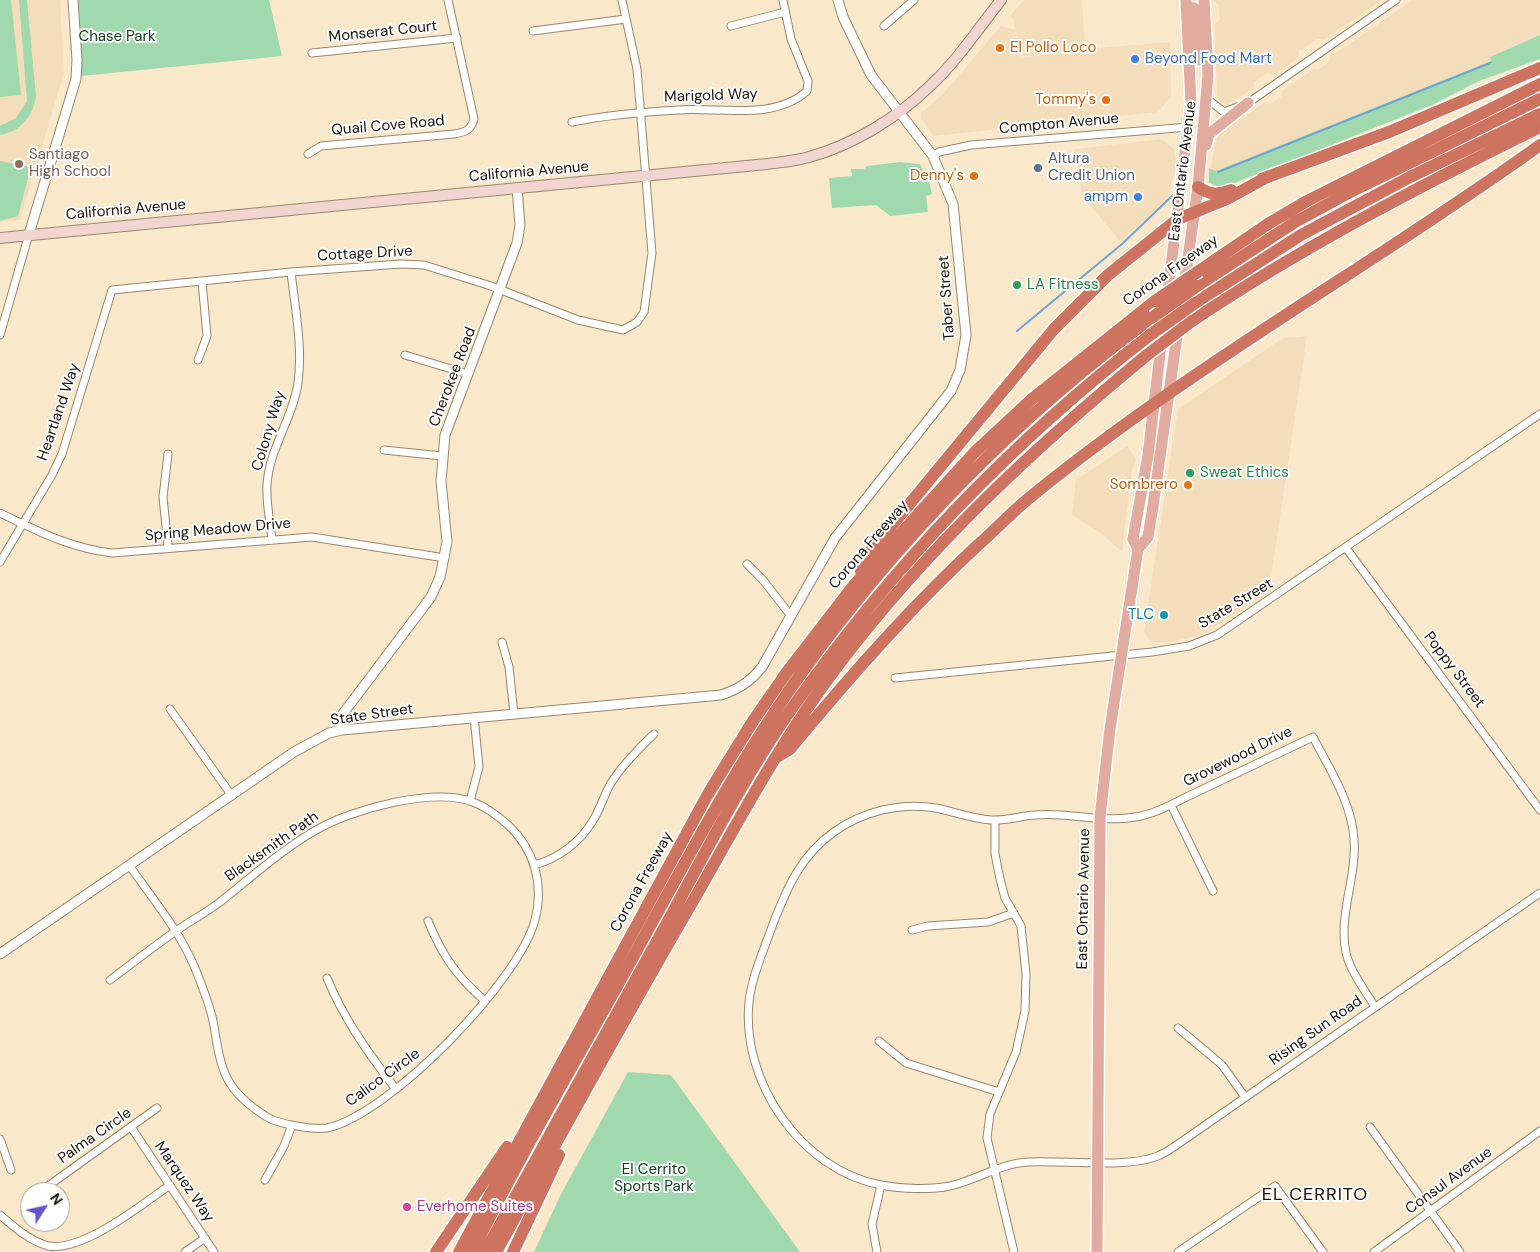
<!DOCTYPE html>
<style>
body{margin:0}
#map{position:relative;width:1540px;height:1252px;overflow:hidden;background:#fae8cb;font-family:"DM Sans",sans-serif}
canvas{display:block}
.north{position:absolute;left:20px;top:1182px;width:50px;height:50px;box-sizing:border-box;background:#fff;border:1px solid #a29f9b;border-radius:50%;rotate:55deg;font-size:14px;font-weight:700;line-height:20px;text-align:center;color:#161006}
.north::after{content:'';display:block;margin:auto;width:18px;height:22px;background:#6753cc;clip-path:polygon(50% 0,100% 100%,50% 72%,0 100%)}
</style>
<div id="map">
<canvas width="1540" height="1252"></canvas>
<div class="north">N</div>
</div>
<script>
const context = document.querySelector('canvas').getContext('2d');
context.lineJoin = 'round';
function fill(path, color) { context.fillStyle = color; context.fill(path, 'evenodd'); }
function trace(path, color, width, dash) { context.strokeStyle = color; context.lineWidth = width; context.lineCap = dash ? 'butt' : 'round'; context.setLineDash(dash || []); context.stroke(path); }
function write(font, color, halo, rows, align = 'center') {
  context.font = font + ' "DM Sans",sans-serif'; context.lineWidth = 4; context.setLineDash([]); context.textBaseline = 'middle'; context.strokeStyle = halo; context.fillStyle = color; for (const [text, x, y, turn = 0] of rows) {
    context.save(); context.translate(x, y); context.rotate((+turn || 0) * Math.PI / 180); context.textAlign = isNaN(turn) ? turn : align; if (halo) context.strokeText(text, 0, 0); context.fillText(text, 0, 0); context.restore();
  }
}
fill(new Path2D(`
 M0 0H60L64 73 20 220 0 222Z
 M1024 0H1082L1085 49 1170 42 1171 97 1158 112 934 136 921 119V113L943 94 1001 26 1015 30 1021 58 1071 51 1022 57 1013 19 1010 16Z
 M1213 0H1382L1325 39H1317L1299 51V57L1274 75 1267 73 1254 82 1253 89 1226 105 1219 100 1217 94 1214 25 1220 19 1219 5Z
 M1413 0H1540V35L1490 57 1492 60 1216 171 1211 168 1215 143 1219 134 1265 102 1272 103 1282 96 1283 90 1314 69 1318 70 1329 62 1330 57Z
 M1162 139 1174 149 1176 165 1168 198 1120 241 1082 196 1075 149Z
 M1307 336 1269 591 1204 634 1172 642H1151L1144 632 1178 409 1283 338Z
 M1127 446 1136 459 1132 470 1122 552 1101 533 1072 515 1076 480Z`), '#f4ddba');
fill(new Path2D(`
 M0 0H11L21 95 0 97Z
 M19 0H27L36 96C33 117 21 131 0 135V126L16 118 27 101Z
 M77 0H269L282 56 81 76Z
 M1540 35V59L1479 81 1432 105 1222 188 1209 183V168L1216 171 1491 61 1490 57Z
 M0 161 31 167 18 216 0 221Z
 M900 162 920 164 929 181 932 194 926 196 928 212 890 216 876 205 832 208 829 178 852 176 851 169H864L867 166Z
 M628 1072 671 1075 800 1252H534L560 1196Z`), '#a1d9ae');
trace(new Path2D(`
 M1218 172 1490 63
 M1017 331 1122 244 1173 195`), '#70a4d2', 2);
const minor = new Path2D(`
 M731 26 785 12
 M884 26 914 0
 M533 31 626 19
 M312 53 457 38
 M1206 98 1224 112 1248 103 1396 0
 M572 122C607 115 643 112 678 110 719 107 774 121 807 91L808 81 791 39 783 0
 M308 154 321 146 454 134C466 132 471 130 474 119L448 0
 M933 156 939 152 971 145 1189 127
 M0 335 29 234
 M405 355 468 374
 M198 360 207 336 202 281
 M384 450 442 456
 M0 513C38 531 69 548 112 553L312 537 445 558
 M272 539C270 522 266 503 267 485 269 449 293 418 298 383 303 347 295 308 291 272
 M168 547 163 497 168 454
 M1346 548 1540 810
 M0 562 52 475 62 454 112 290 291 272 401 264 424 265 491 286 578 320 623 330 637 322 644 312 652 253 637 69 622 0
 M747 564 763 580 791 616
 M502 642 509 667 514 714
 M895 678 1152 652 1189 646 1217 635 1540 414
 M170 709 232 796
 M470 801 479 767 474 717
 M1171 805 1213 891
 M995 820V854L1000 879 1005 898 1021 926 1026 974 1025 1011 1016 1052 990 1114 987 1138 1014 1252
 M534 865C558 859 580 842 592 822 600 810 604 795 611 783 623 764 638 750 654 734
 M428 921C442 955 457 977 484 1000
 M912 930 928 926 988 922 1014 913
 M327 978C344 1019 368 1053 395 1088
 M110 980C133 963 155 945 179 929 192 920 207 912 220 902 252 877 282 849 318 829 353 809 434 787 473 802 486 807 498 816 508 825 535 850 544 885 535 920 519 981 389 1115 327 1128 313 1130 278 1124 267 1117 225 1091 221 1071 214 1026 211 1007 202 986 195 968 179 930 152 898 129 865
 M1375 1007C1365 990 1351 973 1346 953 1338 915 1357 877 1354 839 1352 803 1329 768 1313 737 1275 755 1237 773 1199 791 1179 800 1157 814 1135 817 1103 823 1068 812 1035 815 1020 816 1006 821 991 820 972 819 955 812 936 808 901 802 863 811 834 832 801 855 787 888 773 924 764 950 752 975 749 1002 741 1082 801 1170 881 1185 902 1189 930 1190 950 1186 977 1180 1001 1163 1028 1162 1063 1160 1130 1169 1160 1155 1167 1152 1174 1147 1181 1142L1540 893
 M1178 1028 1222 1065 1245 1097
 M879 1041 906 1063 999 1092
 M131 1127 214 1252
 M1370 1127 1460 1252
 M0 1139 11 1170
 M265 1180 284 1146 292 1125
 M48 1186 157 1108
 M0 1215C14 1227 30 1241 48 1246 83 1252 141 1205 170 1185
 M185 1252 205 1238
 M877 1252 872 1224 881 1185
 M1178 1252 1275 1186 1323 1252
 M1374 1252 1540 1131`);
const tertiary = new Path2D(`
 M29 234 76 79 77 60 73 0
 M342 730V715L431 597 440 577 447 542 441 481 445 435 517 243 520 225 517 188
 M0 954 294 752 329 733 342 730 721 695C739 689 750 682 762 667L835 538 951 391 960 370 966 335 953 204 933 156 871 75 843 17 838 0`);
const secondary = new Path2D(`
 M0 238 767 164C781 162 796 161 809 157 853 145 897 118 930 86 957 61 978 29 1001 0`);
const primary = new Path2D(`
 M1186 7 1194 8 1197 11 1199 60
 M1206 145 1209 134 1248 103
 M1167 299 1191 103 1186 0
 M1138 549 1133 539 1148 455 1162 337
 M1097 1252 1100 817 1110 729 1138 549 1148 537 1153 506 1198 187 1208 75 1204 0`);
const motorway = new Path2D(`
 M1262 179 1389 132 1540 68
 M1198 187C1210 195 1218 195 1231 190
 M1199 271 1268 224 1307 201 1540 84
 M1197 286 1295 222 1352 191 1540 99
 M1195 303 1301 235 1410 177 1540 114
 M1192 321C1304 246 1420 186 1540 127
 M861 571 869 553 1054 329 1108 275 1178 219 1227 199 1269 176
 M777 757 790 749C849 677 910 608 978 545 995 530 1011 513 1028 499 1189 367 1372 266 1540 145
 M436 1252 507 1147
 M459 1252 708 794 753 721 787 672 855 584 922 510 974 453 1032 399 1155 301
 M472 1252C518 1159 571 1069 621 979 678 876 732 771 800 675 898 539 1018 416 1153 317
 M485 1252C545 1143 606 1034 666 925 705 853 743 778 790 711 892 566 1010 443 1150 335
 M496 1252C562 1132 628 1012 697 894 741 816 784 736 839 664 929 546 1033 449 1147 355
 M513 1252 559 1155`);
trace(minor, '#97876c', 9);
trace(tertiary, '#97876c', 11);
trace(secondary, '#97876c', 12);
trace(primary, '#fff', 14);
trace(motorway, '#fff', 15);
trace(minor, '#fff', 7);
trace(tertiary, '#fff', 9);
trace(secondary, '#f1d5d0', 10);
trace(primary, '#e2aba0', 11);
trace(motorway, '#cf7361', 12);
const motorwayBridge = new Path2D(`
 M1155 301 1199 271
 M1153 317 1197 286
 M1150 335 1195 303
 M1147 355 1192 321`);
trace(motorwayBridge, '#fff', 15, []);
trace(motorwayBridge, '#cf7361', 12);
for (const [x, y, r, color] of [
 [1000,48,5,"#e8710a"],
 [1135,59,5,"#3f7fe0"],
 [1106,100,5,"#e8710a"],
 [19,164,5,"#8d6e63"],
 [1038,168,5,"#5c6f8a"],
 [974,176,5,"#e8710a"],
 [1138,197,5,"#3f7fe0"],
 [1017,285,5,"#2e9e5b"],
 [1190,473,5,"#2e9e5b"],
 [1188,485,5,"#e8710a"],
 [1164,615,5,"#0f9aa8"],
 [407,1207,5,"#d1479c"]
]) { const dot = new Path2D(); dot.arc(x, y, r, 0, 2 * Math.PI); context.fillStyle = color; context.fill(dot); trace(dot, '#fff', 2); }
write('15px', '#161006', '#fff', [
 ["Monserat Court",383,32,-6],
 ["Marigold Way",711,96,-2],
 ["Compton Avenue",1059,124,-5],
 ["Quail Cove Road",388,126,-5],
 ["East Ontario Avenue",1183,171,-83],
 ["California Avenue",529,172,-5],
 ["California Avenue",126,210,-5],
 ["Cottage Drive",365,254,-3],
 ["Corona Freeway",1171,271,-35],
 ["Taber Street",947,298,-94],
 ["Cherokee Road",453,377,-69],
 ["Heartland Way",59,412,-71],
 ["Colony Way",269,431,-73],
 ["Spring Meadow Drive",218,530,-5],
 ["Corona Freeway",869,545,-49],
 ["State Street",1236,604,-31],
 ["Poppy Street",1454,670,53],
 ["State Street",372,715,-8],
 ["Grovewood Drive",1238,757,-26],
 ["Blacksmith Path",272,847,-35],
 ["Corona Freeway",642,882,-61],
 ["East Ontario Avenue",1084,899,-89],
 ["Rising Sun Road",1316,1031,-35],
 ["Calico Circle",383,1078,-36],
 ["Palma Circle",95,1136,-35],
 ["Consul Avenue",1449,1181,-36],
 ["Marquez Way",184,1182,56]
]);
write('15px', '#0b391c', '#fff', [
 ["Chase Park",117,37],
 ["El Cerrito",654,1170],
 ["Sports Park",654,1187]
]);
write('15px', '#c56008', '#fff', [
 ["El Pollo Loco",1010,48,"left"],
 ["Tommy's",1096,100],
 ["Denny's",964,176],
 ["Sombrero",1178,485]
], 'right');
write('15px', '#366cbe', '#fff', [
 ["Beyond Food Mart",1145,59],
 ["ampm",1128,197,"right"]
], 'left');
write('15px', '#785e54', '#fff', [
 ["Santiago",29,155],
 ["High School",29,172]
], 'left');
write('15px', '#4e5e75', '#fff', [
 ["Altura",1048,159],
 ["Credit Union",1048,176]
], 'left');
write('15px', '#27864d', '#fff', [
 ["LA Fitness",1027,285],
 ["Sweat Ethics",1200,473]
], 'left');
write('15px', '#0d838f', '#fff', [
 ["TLC",1154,615]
], 'right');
write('15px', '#b23c85', '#fff', [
 ["Everhome Suites",417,1207]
], 'left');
context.letterSpacing = '1px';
write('18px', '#161006', '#fff', [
 ["EL CERRITO",1315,1195]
]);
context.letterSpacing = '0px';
</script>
